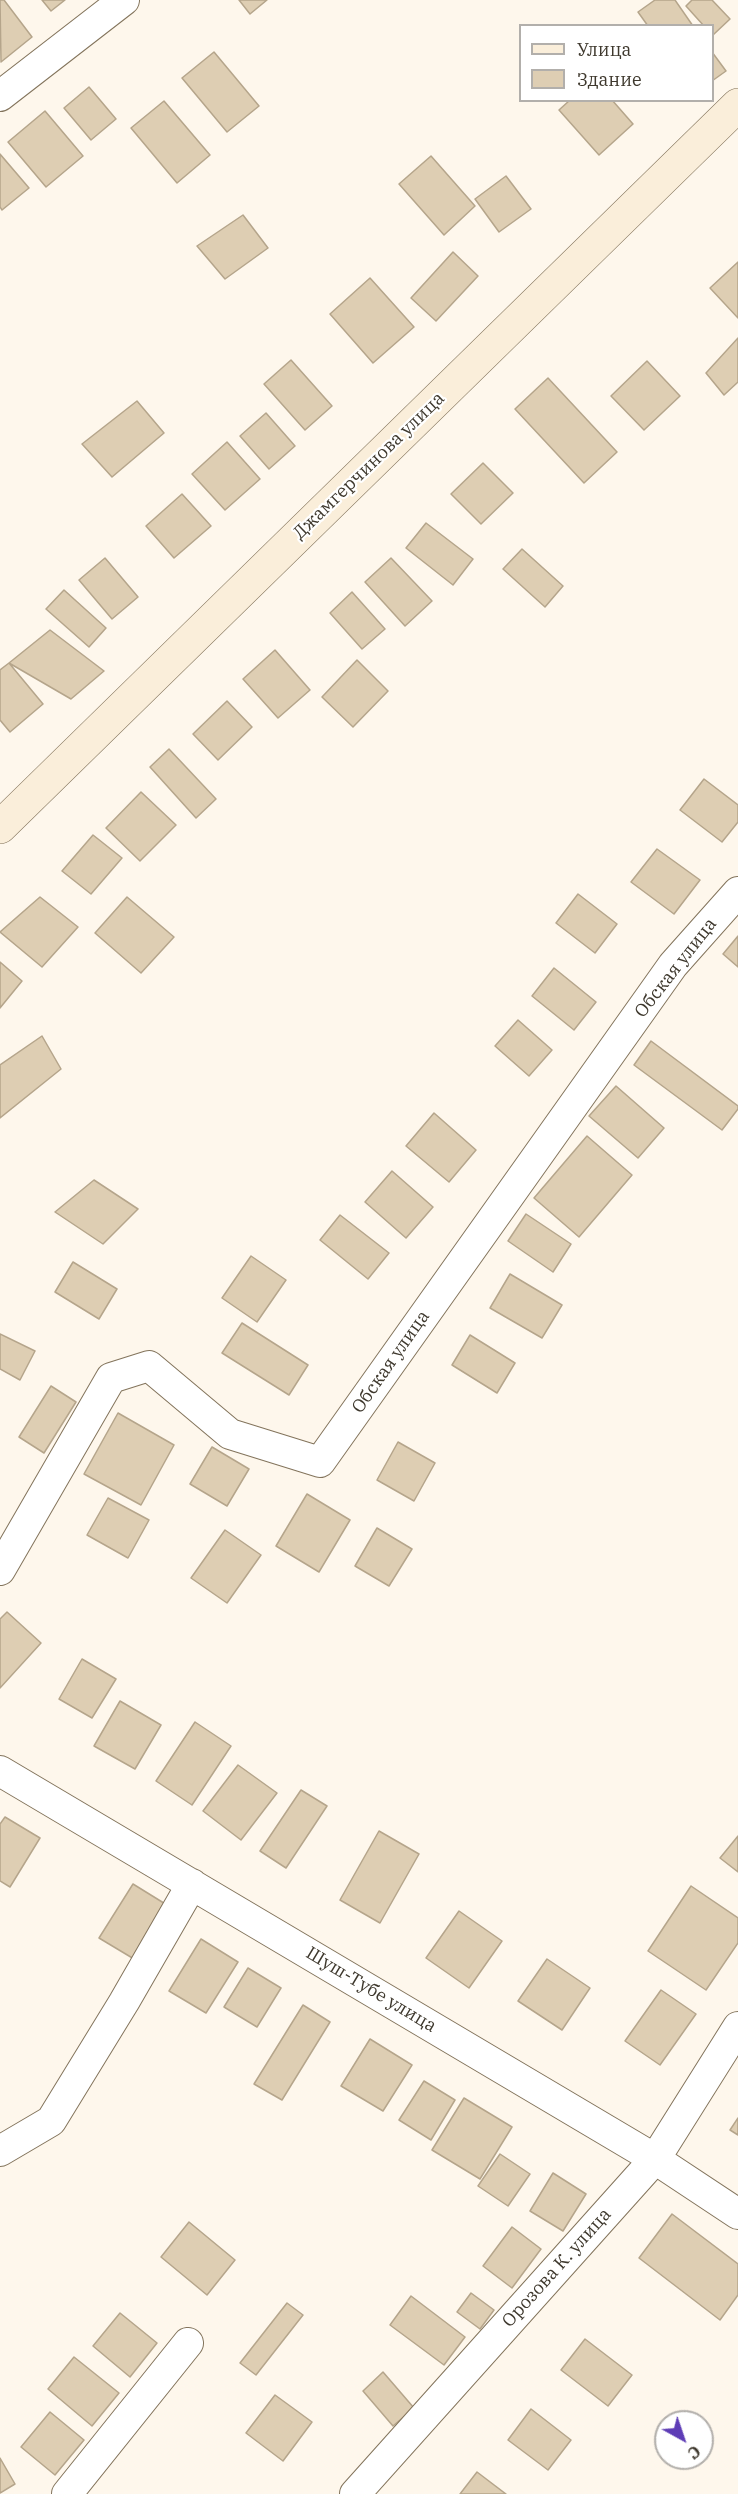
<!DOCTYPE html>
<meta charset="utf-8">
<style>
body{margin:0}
#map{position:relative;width:738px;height:2494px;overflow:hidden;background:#fef7ec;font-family:"IBM Plex Serif",serif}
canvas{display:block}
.legend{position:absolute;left:519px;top:24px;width:195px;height:78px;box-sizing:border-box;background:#fff;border:2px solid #b2afab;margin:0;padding:8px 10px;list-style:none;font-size:18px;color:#3e382d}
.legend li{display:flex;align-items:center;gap:12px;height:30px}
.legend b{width:30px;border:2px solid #b2afab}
.north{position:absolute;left:654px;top:2410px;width:60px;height:60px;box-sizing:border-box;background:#fff;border:2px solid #b2afab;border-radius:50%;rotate:140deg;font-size:16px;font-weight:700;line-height:24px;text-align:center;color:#3e382d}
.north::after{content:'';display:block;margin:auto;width:21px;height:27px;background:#5e3db6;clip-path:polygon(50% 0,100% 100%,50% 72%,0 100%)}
</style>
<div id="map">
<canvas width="738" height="2494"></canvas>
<ul class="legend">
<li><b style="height:8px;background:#faeeda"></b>Улица</li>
<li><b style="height:16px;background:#deceb3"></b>Здание</li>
</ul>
<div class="north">С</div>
</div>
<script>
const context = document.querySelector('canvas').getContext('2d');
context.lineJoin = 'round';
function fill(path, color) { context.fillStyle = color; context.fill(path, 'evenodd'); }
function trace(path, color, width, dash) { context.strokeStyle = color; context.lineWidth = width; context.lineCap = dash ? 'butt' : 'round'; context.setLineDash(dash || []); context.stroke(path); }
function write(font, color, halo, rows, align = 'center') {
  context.font = font + ' "IBM Plex Serif",serif'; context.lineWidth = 4.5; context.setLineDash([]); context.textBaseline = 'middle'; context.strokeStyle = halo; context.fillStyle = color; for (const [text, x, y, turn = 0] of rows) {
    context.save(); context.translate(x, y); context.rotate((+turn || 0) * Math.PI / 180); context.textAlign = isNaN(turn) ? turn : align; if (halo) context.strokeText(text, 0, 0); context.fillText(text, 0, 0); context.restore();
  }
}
const building = new Path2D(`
 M0 0H4L32 37 1 62Z
 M42 0H65L51 11Z
 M239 0H267L250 14Z
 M655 0H675L693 26H648L638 12Z
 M692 0H712L730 19 713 35 712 26H704L686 6Z
 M214 52 259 106 227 132 182 78Z
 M712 52 726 71 712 81Z
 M89 87 116 119 91 140 64 108Z
 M570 100H612L633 124 599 155 559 110Z
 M164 101 210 155 177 183 131 128Z
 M45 111 83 156 46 187 8 142Z
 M0 154 29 188 2 210 0 207Z
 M431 156 475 206 444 235 399 184Z
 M506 176 531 209 499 232 475 199Z
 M243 215 268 248 225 279 197 246Z
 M453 252 478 276 436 321 411 298Z
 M738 262V318L710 288Z
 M370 278 414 327 373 363 330 314Z
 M738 338V382L724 395 706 373Z
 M291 360 332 406 305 430 264 384Z
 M647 361 680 396 644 430 611 396Z
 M548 378 617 452 584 483 515 409Z
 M137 401 164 433 112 477 82 444Z
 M266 413 295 446 269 469 240 436Z
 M227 442 260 479 225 510 192 474Z
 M483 463 513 493 481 524 451 494Z
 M182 494 211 526 174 558 146 526Z
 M426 523 473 559 453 585 406 548Z
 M522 549 563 586 545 607 503 569Z
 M105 558 138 597 112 619 79 580Z
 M391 558 432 601 405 626 365 582Z
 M64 590 106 628 89 647 46 609Z
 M352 592 385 629 362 649 330 613Z
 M50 630 104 671 71 699 9 663Z
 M275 650 310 690 278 718 243 679Z
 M357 660 388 691 353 727 322 697Z
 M9 663 43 704 10 732 0 720V670Z
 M227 701 252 727 218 760 193 734Z
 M169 749 216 799 196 818 150 767Z
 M704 779 738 805V822L722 842 680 810Z
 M141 792 176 825 140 861 106 828Z
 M93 835 122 858 91 894 62 871Z
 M657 849 700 880 674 914 631 882Z
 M578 894 617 924 595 953 556 923Z
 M40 897 78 927 42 967 0 932Z
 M127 897 174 937 141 973 95 933Z
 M738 936V967L723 954Z
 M0 962 22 981 0 1008Z
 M554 968 596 1002 574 1030 532 996Z
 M518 1020 552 1050 529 1076 495 1046Z
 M42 1036 61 1069 0 1118V1065Z
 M651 1041 738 1106V1109L722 1130 634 1065Z
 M616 1086 664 1128 638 1158 589 1116Z
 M434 1113 476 1150 449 1182 406 1146Z
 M587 1136 632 1175 579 1237 534 1198Z
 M392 1171 433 1207 406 1238 365 1202Z
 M94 1180 138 1209 103 1244 55 1212Z
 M526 1214 571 1244 553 1272 508 1241Z
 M340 1215 389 1253 368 1279 320 1240Z
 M251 1256 286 1280 257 1322 222 1298Z
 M73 1262 117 1289 99 1319 55 1292Z
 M510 1274 562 1305 542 1338 490 1308Z
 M242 1323 308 1365 289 1395 222 1353Z
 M0 1334 35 1351 20 1380 0 1369Z
 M470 1335 515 1363 497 1393 452 1365Z
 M51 1386 76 1402 44 1453 19 1437Z
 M118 1413 174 1445 141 1505 84 1474Z
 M398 1442 435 1463 414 1501 377 1480Z
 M212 1447 249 1469 227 1506 190 1484Z
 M307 1494 350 1520 319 1572 276 1546Z
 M108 1498 149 1520 128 1558 87 1535Z
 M377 1528 412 1549 389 1586 355 1566Z
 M225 1530 261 1555 227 1603 191 1578Z
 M7 1612 41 1643 0 1688V1619Z
 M82 1659 116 1679 92 1718 59 1699Z
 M120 1701 161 1725 135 1769 94 1746Z
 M195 1722 231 1746 192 1805 156 1781Z
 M238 1765 277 1793 241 1840 203 1811Z
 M301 1790 327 1806 286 1868 260 1851Z
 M5 1817 40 1838 10 1887 0 1881V1824Z
 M379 1831 419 1854 380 1923 340 1900Z
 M738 1836V1872L720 1858Z
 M133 1884 167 1905 134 1959 99 1938Z
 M691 1886 738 1918V1943L706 1990 648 1951Z
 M459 1911 502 1941 469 1988 426 1958Z
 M201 1939 238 1962 206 2013 169 1991Z
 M547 1959 590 1988 562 2030 518 2001Z
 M248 1968 281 1988 257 2027 224 2007Z
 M661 1990 696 2014 660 2065 625 2041Z
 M303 2005 330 2022 282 2100 254 2084Z
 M370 2039 412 2065 383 2111 341 2086Z
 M424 2081 455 2100 431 2140 399 2120Z
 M464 2098 512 2127 480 2179 432 2150Z
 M738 2118V2135L730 2130Z
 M500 2154 530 2174 508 2206 478 2186Z
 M553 2173 586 2194 563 2231 530 2211Z
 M672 2214 738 2264V2295L720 2320 639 2258Z
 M189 2222 235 2260 207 2295 161 2257Z
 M512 2227 541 2249 512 2288 483 2266Z
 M471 2293 494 2310 480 2329 457 2312Z
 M411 2296 465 2337 444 2365 390 2325Z
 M287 2303 303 2315 256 2375 240 2363Z
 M120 2313 157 2343 130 2377 93 2346Z
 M585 2339 632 2375 608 2406 561 2370Z
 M74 2357 119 2393 92 2426 48 2389Z
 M383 2372 414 2408 393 2426 363 2391Z
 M275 2395 312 2422 283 2461 246 2433Z
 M531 2409 571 2440 548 2470 508 2440Z
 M50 2412 84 2440 55 2475 21 2447Z
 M0 2458 15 2484 0 2493Z
 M477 2472 506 2494H460Z`);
fill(building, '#deceb3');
trace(building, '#b5a58b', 1.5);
const street = new Path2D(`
 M0 96 124 0
 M0 1570 111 1378 149 1366 230 1434 320 1462 673 965 738 892
 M0 1771 655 2159 738 2214
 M0 2151 51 2121 124 2002 192 1884
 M67 2494 188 2343
 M355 2494 655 2159 738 2027`);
const secondary = new Path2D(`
 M0 827 738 105`);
trace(street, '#83745c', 32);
trace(secondary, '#83745c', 34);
trace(street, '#fff', 30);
trace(secondary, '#faeeda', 33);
write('18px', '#3e382d', '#fff', [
 ["Джамгерчинова улица",369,466,-44],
 ["Обская улица",676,968,-52],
 ["Обская улица",391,1362,-55],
 ["Шуш-Тубе улица",371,1990,31],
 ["Орозова К. улица",557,2268,-48]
]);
</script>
